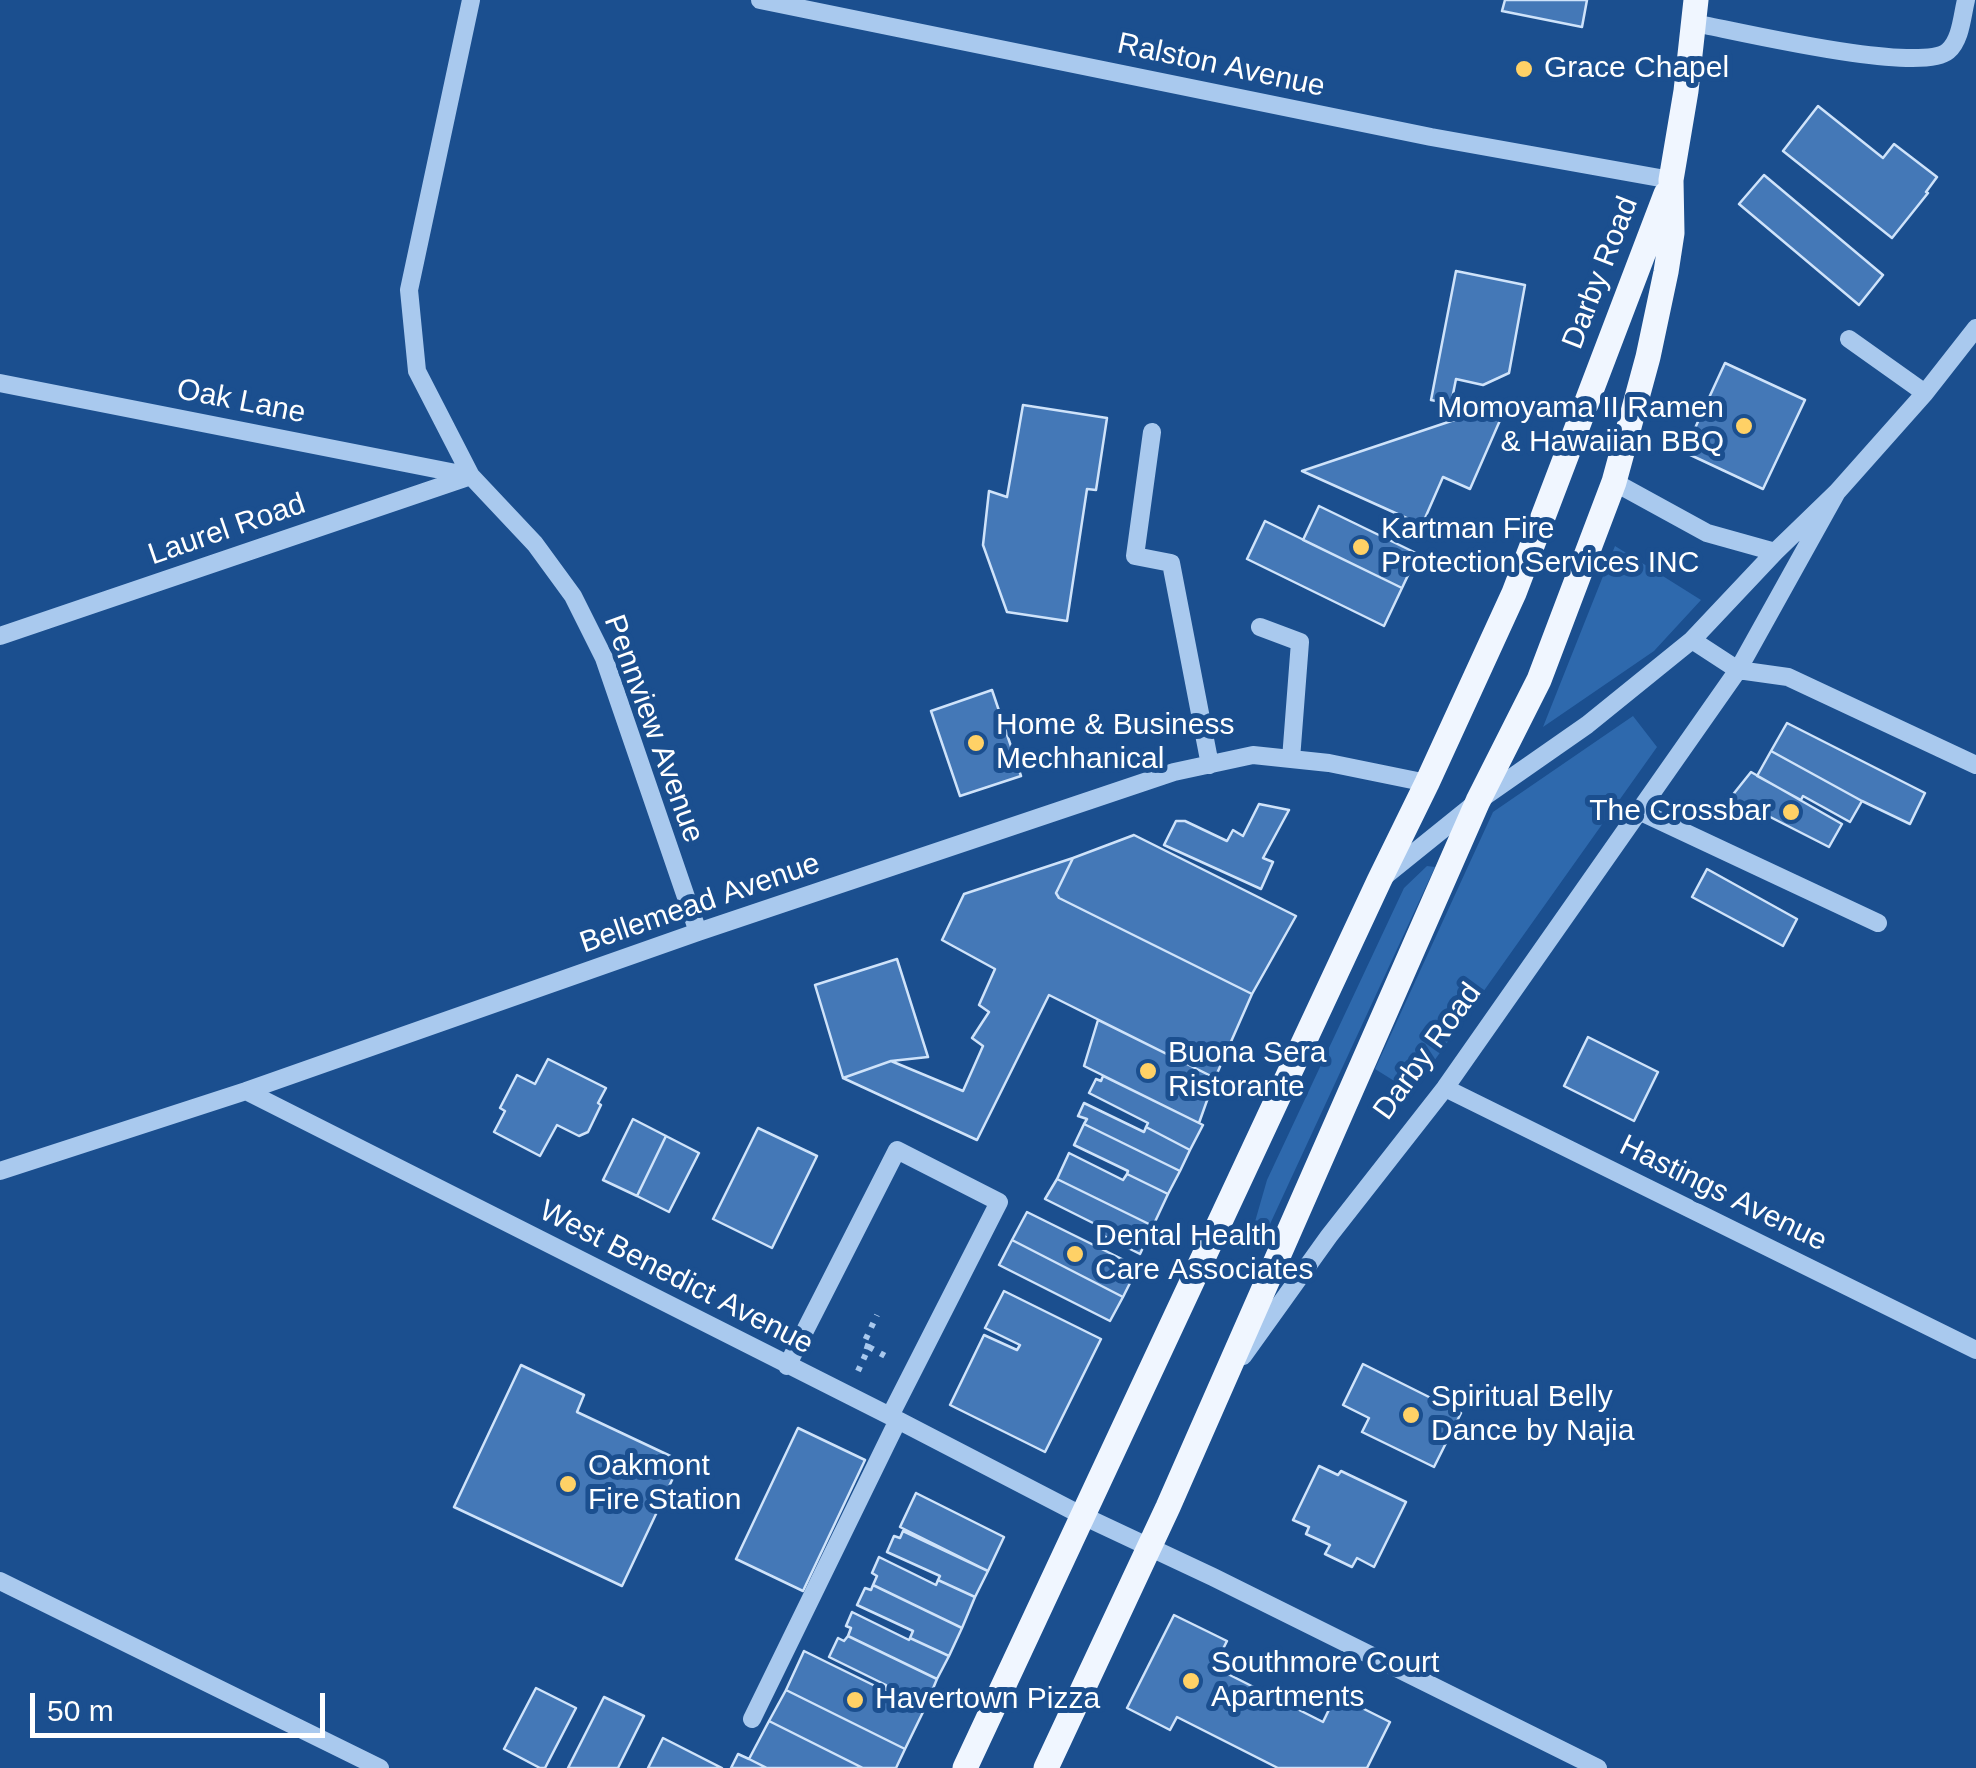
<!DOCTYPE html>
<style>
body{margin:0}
#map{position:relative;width:1976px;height:1768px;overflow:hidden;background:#1b4f8f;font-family:Arial,sans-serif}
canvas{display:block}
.scale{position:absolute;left:30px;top:1693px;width:295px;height:45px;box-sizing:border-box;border:5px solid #fff;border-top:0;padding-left:12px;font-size:30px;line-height:35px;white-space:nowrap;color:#fff;-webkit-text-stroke:8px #1b4f8f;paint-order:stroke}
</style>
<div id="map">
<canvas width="1976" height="1768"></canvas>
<div class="scale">50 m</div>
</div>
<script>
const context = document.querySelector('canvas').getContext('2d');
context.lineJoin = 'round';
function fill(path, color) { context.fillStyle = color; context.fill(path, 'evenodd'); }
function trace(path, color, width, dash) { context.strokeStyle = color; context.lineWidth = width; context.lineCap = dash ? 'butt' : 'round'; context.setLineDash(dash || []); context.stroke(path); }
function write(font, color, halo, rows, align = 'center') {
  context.font = font + ' Arial,sans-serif'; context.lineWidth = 10; context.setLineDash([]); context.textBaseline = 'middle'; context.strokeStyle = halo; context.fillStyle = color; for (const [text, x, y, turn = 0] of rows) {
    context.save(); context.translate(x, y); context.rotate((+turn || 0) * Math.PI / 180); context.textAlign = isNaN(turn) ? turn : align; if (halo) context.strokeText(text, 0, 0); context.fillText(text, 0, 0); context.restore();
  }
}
fill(new Path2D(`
 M1615 546 1701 600 1654 651 1543 727Z
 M1633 716 1657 747 1412 1092 1375 1069 1493 812Z
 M1427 866 1435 867 1258 1250 1248 1246 1267 1180 1404 888Z`), '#2e69ad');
const building = new Path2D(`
 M1505 0H1587L1582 27 1502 11Z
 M1818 106 1883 158 1894 144 1937 177 1926 192 1928 193 1892 238 1783 151Z
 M1764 175 1883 275 1859 305 1739 204Z
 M1456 271 1525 285 1509 373 1483 385 1456 379 1451 404 1431 400Z
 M1725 363 1805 400 1763 489 1684 452Z
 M1508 402 1470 489 1443 477 1422 525 1302 471Z
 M1023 405 1107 418 1096 490 1087 489 1067 621 1007 612 983 545 989 491 1007 497Z
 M1319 506 1418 554 1402 588 1303 540Z
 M1265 521 1402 588 1384 626 1247 559Z
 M992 690 1021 776 960 796 931 711Z
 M1787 723 1925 793 1910 824 1862 801 1771 751Z
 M1771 751 1862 801 1850 822 1803 796 1801 800 1757 776Z
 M1751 772 1842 824 1829 847 1731 797Z
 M1259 804 1289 810 1263 858 1273 862 1261 889 1164 845 1176 821H1185L1227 841 1233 830 1243 836Z
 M1134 835 1296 916 1252 994 1059 898 1056 893 1073 858Z
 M1073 858 1056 893 1059 898 1252 994 1215 1078 1049 995 977 1140 843 1078 891 1061 963 1091 983 1046 972 1038 989 1012 979 1005 995 969 942 940 964 894Z
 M1707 869 1797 919 1783 946 1692 897Z
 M897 959 928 1057 891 1061 843 1078 815 985Z
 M1098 1020 1215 1078 1199 1123 1084 1066Z
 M1588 1037 1658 1072 1634 1121 1564 1086Z
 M548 1059 606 1088 598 1103 601 1105 588 1132 579 1136 557 1125 540 1156 494 1132 505 1111 500 1108 517 1075 535 1084Z
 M1103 1076 1203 1125 1190 1150 1146 1127 1148 1123 1089 1093 1096 1079 1101 1081Z
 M1084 1103 1144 1132 1146 1127 1190 1150 1180 1171 1084 1124 1087 1119 1078 1116Z
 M633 1119 666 1136 637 1196 603 1180Z
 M1084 1124 1180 1171 1168 1194 1127 1174 1128 1171 1074 1145Z
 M758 1128 817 1156 772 1248 713 1219Z
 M666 1136 699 1153 669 1212 637 1196Z
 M1069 1153 1123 1180 1127 1174 1168 1194 1153 1226 1057 1179Z
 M1057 1179 1153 1226 1140 1254 1100 1234 1103 1228 1045 1199Z
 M1027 1212 1138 1267 1123 1297 1012 1240Z
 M1012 1240 1123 1297 1110 1321 999 1265Z
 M1004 1291 1101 1339 1045 1452 950 1405 984 1335 1017 1350 1020 1345 985 1328Z
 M1363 1364 1461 1413 1434 1467 1362 1432 1369 1418 1343 1405Z
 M521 1365 584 1395 577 1412 681 1461 622 1586 454 1507Z
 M798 1428 865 1460 803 1591 736 1559Z
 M1319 1466 1338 1475 1341 1471 1406 1502 1374 1567 1357 1558 1352 1567 1325 1554 1330 1545 1306 1534 1309 1527 1293 1520Z
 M916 1493 1004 1537 988 1571 900 1527Z
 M903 1531 988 1571 975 1597 938 1580 940 1576 887 1552 894 1536 900 1538Z
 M879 1557 936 1585 938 1580 975 1597 962 1628 873 1585 877 1576 872 1573Z
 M873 1585 962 1628 949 1656 910 1638 913 1631 857 1605 865 1588 871 1590Z
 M852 1612 909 1640 910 1638 949 1656 937 1679 848 1636 851 1628 846 1626Z
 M1174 1615 1227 1641 1214 1667 1323 1722 1336 1695 1390 1722 1367 1768H1278L1177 1717 1170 1730 1127 1708Z
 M848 1636 937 1679 924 1710 885 1691 886 1685 829 1657 838 1638 844 1641Z
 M804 1651 924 1710 905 1749 786 1690Z
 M536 1688 576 1708 545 1768H540L504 1749Z
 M786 1690 905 1749 896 1768H863L769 1721Z
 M604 1697 644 1716 618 1768H568Z
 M769 1721 863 1768H767L749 1759Z
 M663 1738 722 1768H648Z
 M738 1754 749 1759 767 1768H731Z`);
fill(building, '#4478b7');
trace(building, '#cfe3fa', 2.5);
trace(new Path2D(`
 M869 1347 887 1357
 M858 1371 869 1347 863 1345 877 1315`), '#a9c9ee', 6, [5, 8]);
trace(new Path2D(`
 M471 0 409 290 417 371 471 476 535 544 573 596 604 658 698 932
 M760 0 1431 137 1671 180
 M1694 23C1737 31 1920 75 1948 51 1961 40 1962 16 1966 0
 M1849 339 1925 393
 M0 383 471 476
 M1152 432 1135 556 1171 563 1210 765
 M1614 482 1707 533 1775 552
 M1260 627 1300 642 1291 759
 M0 636 471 476
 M1692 640 1738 670 1788 677 1976 765
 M1639 811 1878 923
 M1385 876 1478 801 1587 725 1692 640 1775 552 1837 492 1925 393 1976 328
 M1445 1088 1976 1350
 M246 1091 890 1416 1081 1515 1213 1577 1598 1768
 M0 1171 246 1091 698 932 1174 772 1253 755 1329 763 1427 783
 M1243 1356 1329 1236 1445 1088 1738 670 1837 492
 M787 1366 897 1150 999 1202 890 1416
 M0 1581 380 1768
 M752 1719 898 1420`), '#a9c9ee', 18);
trace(new Path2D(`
 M965 1768 1379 881 1427 783 1514 593 1666 194
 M1046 1768 1168 1507 1478 801 1539 680 1614 482 1648 357 1666 272 1672 233 1671 180 1686 91 1696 0`), '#f0f6ff', 25);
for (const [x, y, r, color] of [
 [1524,69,10,"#ffd166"],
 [1744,426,10,"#ffd166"],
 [1361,547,10,"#ffd166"],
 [976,743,10,"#ffd166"],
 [1791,812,10,"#ffd166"],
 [1148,1071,10,"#ffd166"],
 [1075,1254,10,"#ffd166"],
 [1411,1415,10,"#ffd166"],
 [568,1484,10,"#ffd166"],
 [1191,1681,10,"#ffd166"],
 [855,1700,10,"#ffd166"]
]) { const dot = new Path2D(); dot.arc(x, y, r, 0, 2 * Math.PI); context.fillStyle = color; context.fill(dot); trace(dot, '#1b4f8f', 4); }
write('30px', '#fff', '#1b4f8f', [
 ["Ralston Avenue",1221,66,12],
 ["Darby Road",1601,273,-69],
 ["Oak Lane",241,402,11],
 ["Laurel Road",227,530,-19],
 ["Pennview Avenue",653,729,70],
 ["Bellemead Avenue",700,904,-19],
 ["Darby Road",1428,1052,-54],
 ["Hastings Avenue",1723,1194,26],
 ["West Benedict Avenue",676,1278,27]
]);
write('30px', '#fff', '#1b4f8f', [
 ["Grace Chapel",1544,69],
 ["Momoyama II Ramen",1724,409,"right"],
 ["& Hawaiian BBQ",1724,443,"right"],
 ["Kartman Fire",1381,530],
 ["Protection Services INC",1381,564],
 ["Home & Business",996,726],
 ["Mechhanical",996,760],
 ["The Crossbar",1771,812,"right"],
 ["Buona Sera",1168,1054],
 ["Ristorante",1168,1088],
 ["Dental Health",1095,1237],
 ["Care Associates",1095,1271],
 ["Spiritual Belly",1431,1398],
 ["Dance by Najia",1431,1432],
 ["Oakmont",588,1467],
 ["Fire Station",588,1501],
 ["Southmore Court",1211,1664],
 ["Apartments",1211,1698],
 ["Havertown Pizza",875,1700]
], 'left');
</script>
